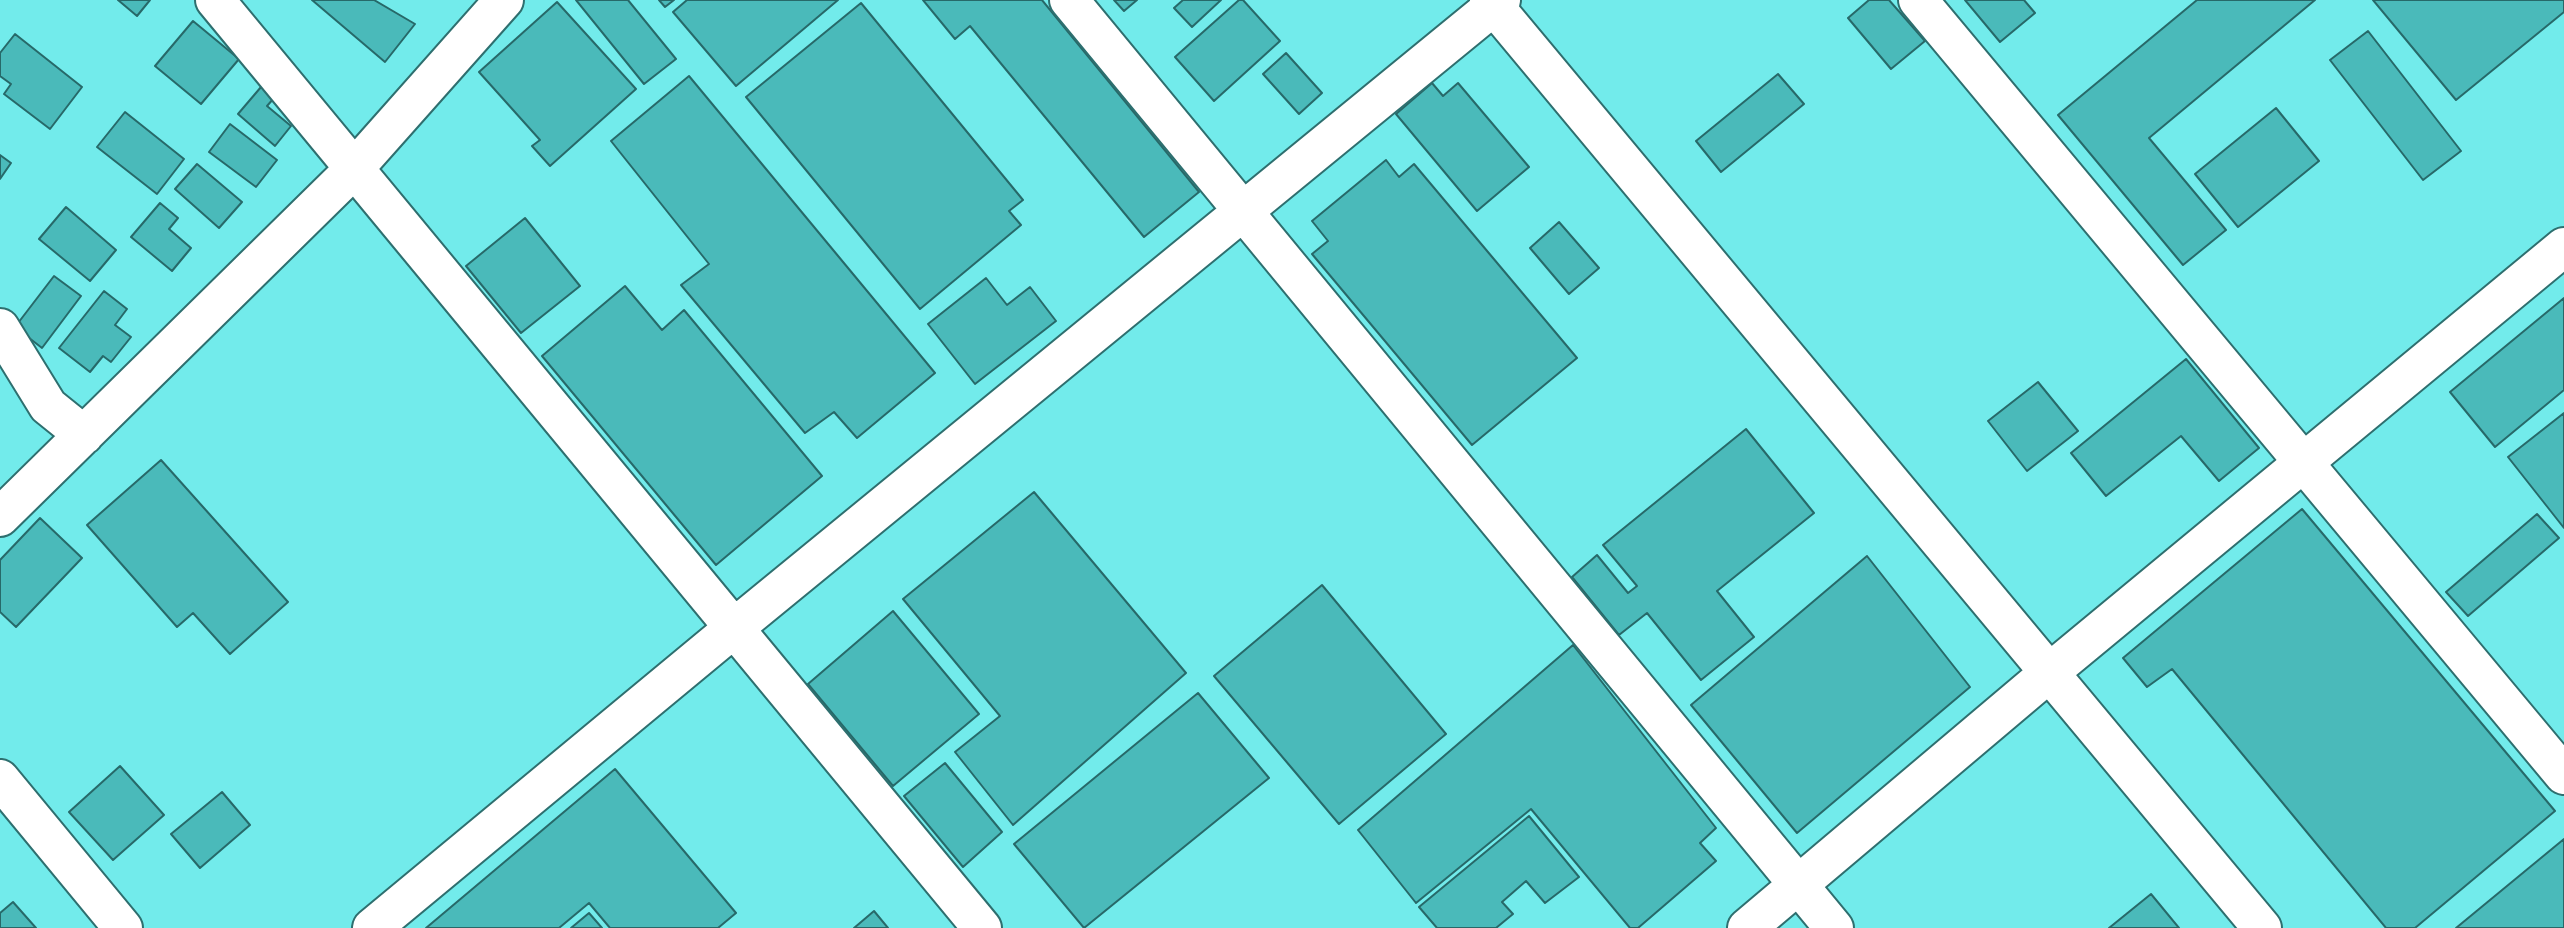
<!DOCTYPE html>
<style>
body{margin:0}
canvas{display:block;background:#72ebeb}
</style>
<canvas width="2564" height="928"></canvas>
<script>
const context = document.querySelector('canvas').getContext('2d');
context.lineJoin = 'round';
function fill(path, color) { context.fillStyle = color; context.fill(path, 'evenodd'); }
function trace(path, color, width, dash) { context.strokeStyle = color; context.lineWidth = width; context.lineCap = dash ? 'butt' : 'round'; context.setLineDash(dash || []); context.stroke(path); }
const building = new Path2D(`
 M118 0H150L137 16Z
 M312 0H374L415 24 385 62Z
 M576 0H628L676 59 644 84Z
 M659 0H674L665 7Z
 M687 0H838L736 86 673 12Z
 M923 0H1042L1199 192 1144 237 970 26 955 39Z
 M1114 0H1137L1124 11Z
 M1183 0H1221L1192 27 1174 8Z
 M1239 0H1243L1280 41 1214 101 1175 57Z
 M1869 0H1889L1925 41 1891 69 1848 18Z
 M1965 0H2024L2035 13 2000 42Z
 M2197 0H2315L2149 138 2226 230 2183 265 2058 115Z
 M2373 0H2564V12L2456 100Z
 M557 2 636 89 550 166 532 146 540 140 479 72Z
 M861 3 1023 200 1009 211 1021 225 920 309 746 97Z
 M193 21 239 59 201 104 155 66Z
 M2368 31 2461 151 2423 180 2330 60Z
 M15 34 82 87 50 129 4 94 11 84 0 76V53Z
 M1286 53 1322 93 1299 114 1263 74Z
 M1778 74 1804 104 1721 172 1696 141Z
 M689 76 935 373 857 438 834 412 805 433 681 285 709 264 611 141Z
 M1432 83 1443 96 1458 83 1529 167 1477 211 1396 114Z
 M261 87 274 98 267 106 291 126 275 146 238 114Z
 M2276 108 2319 161 2238 227 2195 174Z
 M125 112 184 159 157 194 97 147Z
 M230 124 277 160 256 187 209 152Z
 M0 155 11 163 0 179Z
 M1386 160 1399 177 1414 164 1577 358 1472 445 1312 254 1328 241 1312 221Z
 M197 164 242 202 219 228 175 189Z
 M160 203 178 218 169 229 191 248 172 271 131 237Z
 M66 207 116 250 90 281 39 239Z
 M525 218 580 286 521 333 466 266Z
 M1559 222 1599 268 1569 294 1530 248Z
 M54 276 81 296 42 348 15 327Z
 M986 278 1007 305 1030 287 1056 321 975 384 928 324Z
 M625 286 662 330 684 310 822 476 716 565 542 356Z
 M104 291 127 309 115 325 131 337 111 362 103 356 90 372 59 348Z
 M2564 298V390L2495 447 2450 392Z
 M2186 359 2259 448 2219 481 2181 436 2106 496 2071 453Z
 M2038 382 2078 431 2027 471 1988 421Z
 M2564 413V528L2508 457Z
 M1746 429 1814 513 1717 591 1754 637 1701 680 1647 613 1619 635 1572 577 1597 555 1628 593 1637 586 1603 545Z
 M161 460 288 602 230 654 193 613 177 627 87 525Z
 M1034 492 1186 673 1013 825 955 752 1000 716 903 599Z
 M2302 509 2555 811 2415 928H2386L2172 669 2147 687 2123 658Z
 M2537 514 2559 538 2468 616 2446 592Z
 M40 518 82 558 16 627 0 612V560Z
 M1867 556 1970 687 1797 833 1691 705Z
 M1322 585 1446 734 1339 824 1214 676Z
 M893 611 979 714 893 786 808 684Z
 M1573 645 1716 828 1700 843 1716 861 1638 928H1630L1531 809 1416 903 1358 830Z
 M1198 693 1269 778 1084 928 1014 844Z
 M945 763 1002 832 963 867 904 796Z
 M120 766 164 815 113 860 69 812Z
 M615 769 736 913 718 928H610L589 903 559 928H426Z
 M222 792 250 825 200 868 171 834Z
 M1529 816 1579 877 1545 903 1526 881 1502 902 1513 914 1496 928H1437L1419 907Z
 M2564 839V928H2456Z
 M2151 894 2179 928H2109Z
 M13 902 36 928H0V913Z
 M874 911 888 928H854Z
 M589 913 602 928H571Z`);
fill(building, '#4ababa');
trace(building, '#276969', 2);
const minor = new Path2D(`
 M215 0 982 928
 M1069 0 1834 928
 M1918 0 2564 775
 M0 328 48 406 84 435
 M0 517 353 170 504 0
 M0 779 123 928
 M372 928 734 628 1501 0`);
const tertiary = new Path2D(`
 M1489 0 2262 928
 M1747 928 2050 672 2564 247`);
trace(minor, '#2e6f6f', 42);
trace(tertiary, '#2e6f6f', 42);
trace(minor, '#fff', 38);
trace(tertiary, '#fff', 38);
</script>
